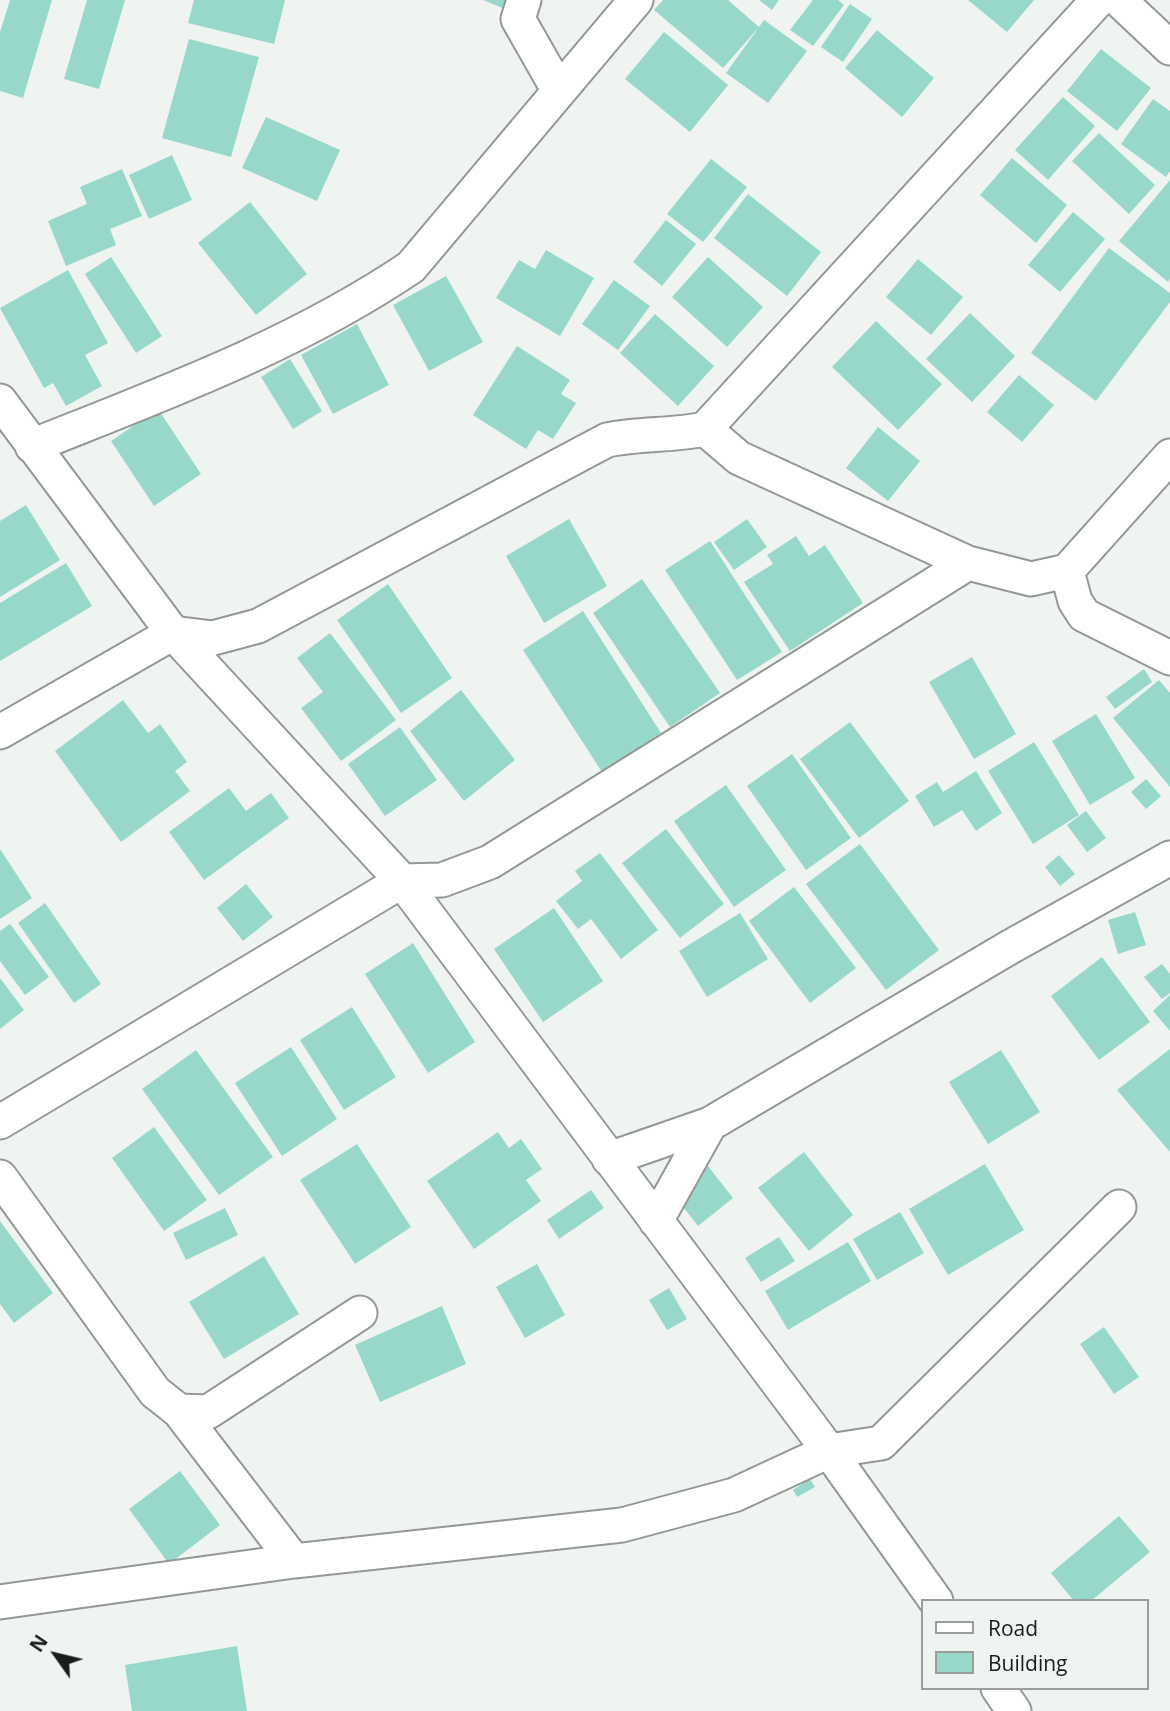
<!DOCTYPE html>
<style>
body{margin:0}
#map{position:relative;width:1170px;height:1711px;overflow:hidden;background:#eff4f1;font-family:"Open Sans",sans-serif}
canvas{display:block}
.legend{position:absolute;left:921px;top:1599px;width:228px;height:91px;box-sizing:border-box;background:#eff4f1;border:2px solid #9a9e9b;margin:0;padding:9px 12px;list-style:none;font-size:21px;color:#1a1c1b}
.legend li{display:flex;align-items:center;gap:14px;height:35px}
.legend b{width:35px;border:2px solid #9a9e9b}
.north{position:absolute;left:21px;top:1620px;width:70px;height:70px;-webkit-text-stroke:5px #eff4f1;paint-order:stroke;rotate:304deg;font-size:19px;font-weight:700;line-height:28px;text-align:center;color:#1a1c1b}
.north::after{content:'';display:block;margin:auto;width:24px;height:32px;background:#1a1c1b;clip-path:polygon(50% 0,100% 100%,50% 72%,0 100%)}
</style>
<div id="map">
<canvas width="1170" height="1711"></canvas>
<ul class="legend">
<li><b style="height:9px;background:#fff"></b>Road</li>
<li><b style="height:19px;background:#97d8cb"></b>Building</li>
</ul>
<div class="north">N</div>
</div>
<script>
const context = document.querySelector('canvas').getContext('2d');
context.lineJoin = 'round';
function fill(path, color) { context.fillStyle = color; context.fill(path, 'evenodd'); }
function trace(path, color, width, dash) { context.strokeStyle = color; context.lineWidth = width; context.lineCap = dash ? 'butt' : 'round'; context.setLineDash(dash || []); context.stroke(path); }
fill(new Path2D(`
 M10 0H52L23 98 0 91V32Z
 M87 0H125L99 89 64 79Z
 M194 0H285L274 44 188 23Z
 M483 0H509L505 9Z
 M663 0H728L759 27 723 68 654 10Z
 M759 0H779L772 10Z
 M813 0H838L844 5 813 46 790 30Z
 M968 0H1034L1007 32Z
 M850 4 872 19 843 62 821 47Z
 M764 20 807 51 768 103 726 73Z
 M877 30 934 78 902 117 845 68Z
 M664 32 728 85 690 132 625 79Z
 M189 39 259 57 231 157 162 138Z
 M1101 49 1151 88 1117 131 1067 91Z
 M1063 97 1095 126 1048 180 1015 150Z
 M1153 99 1170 111V171L1166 177 1121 144Z
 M266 117 340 150 317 201 242 168Z
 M1099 133 1155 185 1129 214 1072 161Z
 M172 155 192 200 149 219 129 175Z
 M1012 158 1067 205 1036 243 980 195Z
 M711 159 747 187 703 242 667 214Z
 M122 169 142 216 110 229 116 245 66 266 48 221 87 204 80 187Z
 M1170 180V279L1168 282 1119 241Z
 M748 194 821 252 787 296 714 238Z
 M250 202 307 274 256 315 198 243Z
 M1073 212 1105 239 1060 292 1028 265Z
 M666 220 696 244 662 286 633 262Z
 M1109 248 1170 293V302L1096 401 1031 353Z
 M546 250 594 278 560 336 496 298 519 260 535 269Z
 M111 257 162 336 136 353 85 274Z
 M708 257 763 307 727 347 672 297Z
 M918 259 963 297 931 335 886 297Z
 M68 270 108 343 85 355 102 386 66 406 53 383 44 388 0 308Z
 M446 276 483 342 429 371 393 305Z
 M614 280 650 306 618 350 582 324Z
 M970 313 1015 356 972 402 926 359Z
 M655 314 714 366 678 406 620 353Z
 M876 321 942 384 898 430 832 367Z
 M357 324 389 385 333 414 301 355Z
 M517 346 570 380 561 394 576 403 553 439 538 430 526 449 473 415Z
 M290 359 322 411 293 429 261 377Z
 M1019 375 1054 405 1022 442 987 412Z
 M158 409 201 474 154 506 111 441Z
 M878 427 920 461 888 501 846 468Z
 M26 505 60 560 0 597V521Z
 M569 519 607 586 544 623 506 556Z
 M747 519 767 547 734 570 714 542Z
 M796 536 809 556 825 545 863 603 790 651 744 582 773 564 767 555Z
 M710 541 782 652 737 680 665 570Z
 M66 563 92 606 0 661V603Z
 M642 579 720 693 670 727 593 613Z
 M388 584 452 678 401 713 337 620Z
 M583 611 661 733 602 772 523 650Z
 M330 633 396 720 341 761 301 708 323 692 297 658Z
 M972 657 1016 734 974 759 929 682Z
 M1144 669 1152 682 1115 709 1106 697Z
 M1159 680 1170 693V787L1113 718Z
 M461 690 515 760 464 801 410 731Z
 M123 700 148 733 160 724 187 762 175 771 190 791 121 842 55 751Z
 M1096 714 1135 778 1090 805 1052 741Z
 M850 722 909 801 859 838 800 759Z
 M400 727 437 780 385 816 348 764Z
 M1034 742 1079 815 1033 844 988 771Z
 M792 754 851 838 806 870 747 786Z
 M976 771 1002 813 976 831 962 810 934 827 915 796 937 782 943 792Z
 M1146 779 1161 796 1146 809 1131 792Z
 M726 785 786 870 734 907 674 821Z
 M229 788 246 811 271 793 289 818 204 880 169 832Z
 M1086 811 1106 838 1087 852 1067 825Z
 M666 829 724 904 680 938 622 863Z
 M860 844 939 950 886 990 806 884Z
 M0 849 32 898 0 919Z
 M600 853 658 930 621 959 591 919 578 929 556 901 582 881 575 871Z
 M1059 855 1075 874 1060 886 1045 867Z
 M246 884 273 917 243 941 217 908Z
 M794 887 856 968 810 1003 749 921Z
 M45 903 101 984 74 1003 18 923Z
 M554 908 603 981 543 1022 494 949Z
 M1135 912 1146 945 1118 954 1108 920Z
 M740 913 768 959 707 997 679 951Z
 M10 924 49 977 25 995 0 961V931Z
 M413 943 475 1042 428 1073 365 974Z
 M1102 957 1150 1022 1099 1060 1051 996Z
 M1162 964 1170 974V993L1162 999 1144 977Z
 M0 978 24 1010 0 1029Z
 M1170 995V1031L1153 1011Z
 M352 1007 396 1077 344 1110 300 1040Z
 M291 1047 337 1119 282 1156 235 1083Z
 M1170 1049V1152L1117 1090Z
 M196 1050 273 1157 219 1195 142 1089Z
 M1001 1050 1040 1112 988 1144 949 1082Z
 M154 1127 207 1200 164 1231 112 1158Z
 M498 1132 509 1148 521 1139 542 1169 526 1180 541 1201 474 1249 427 1181Z
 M357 1144 411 1227 355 1264 300 1180Z
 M804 1152 853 1215 809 1251 758 1188Z
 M704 1161 733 1198 698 1226 669 1189Z
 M985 1164 1024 1230 948 1275 909 1209Z
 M591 1190 604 1208 559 1239 547 1220Z
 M225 1208 238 1235 186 1260 173 1233Z
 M900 1212 924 1253 877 1280 853 1239Z
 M0 1221 53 1293 14 1323 0 1304Z
 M779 1237 795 1261 761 1282 745 1258Z
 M848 1242 871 1281 788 1330 765 1291Z
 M264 1256 299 1314 224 1359 189 1302Z
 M537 1264 565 1315 525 1338 496 1287Z
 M669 1288 687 1319 667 1330 649 1300Z
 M442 1306 466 1364 380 1402 355 1345Z
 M1104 1327 1139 1377 1114 1394 1080 1344Z
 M180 1471 220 1525 169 1564 129 1509Z
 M810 1479 815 1487 797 1497 793 1490Z
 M1119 1516 1150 1552 1091 1601H1074L1051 1573Z
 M237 1646 247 1711H132L125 1665Z`), '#97d8cb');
const minor = new Path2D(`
 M524 0 518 19 559 91
 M1119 0 1170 48
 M0 401 173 633 402 881 829 1451 936 1601
 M705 429 739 458 968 563 1031 579 1067 571 1170 456
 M32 446C162 394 294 346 411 267L636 0
 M1067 571 1075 601 1084 615 1170 658
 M0 732 173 633 213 638 258 626 607 440C640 433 672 436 705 429L1098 0
 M0 1122 402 881 442 880 490 862 968 563
 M609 1159 710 1124 1010 947 1170 858
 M0 1177 155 1392 179 1411 294 1561
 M656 1221 710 1124
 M179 1411 208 1412 360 1313
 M0 1602 294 1561 622 1525 734 1495 829 1451 881 1443 1119 1207
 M998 1688 1014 1711`);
trace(minor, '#939895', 37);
trace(minor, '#fff', 33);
</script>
